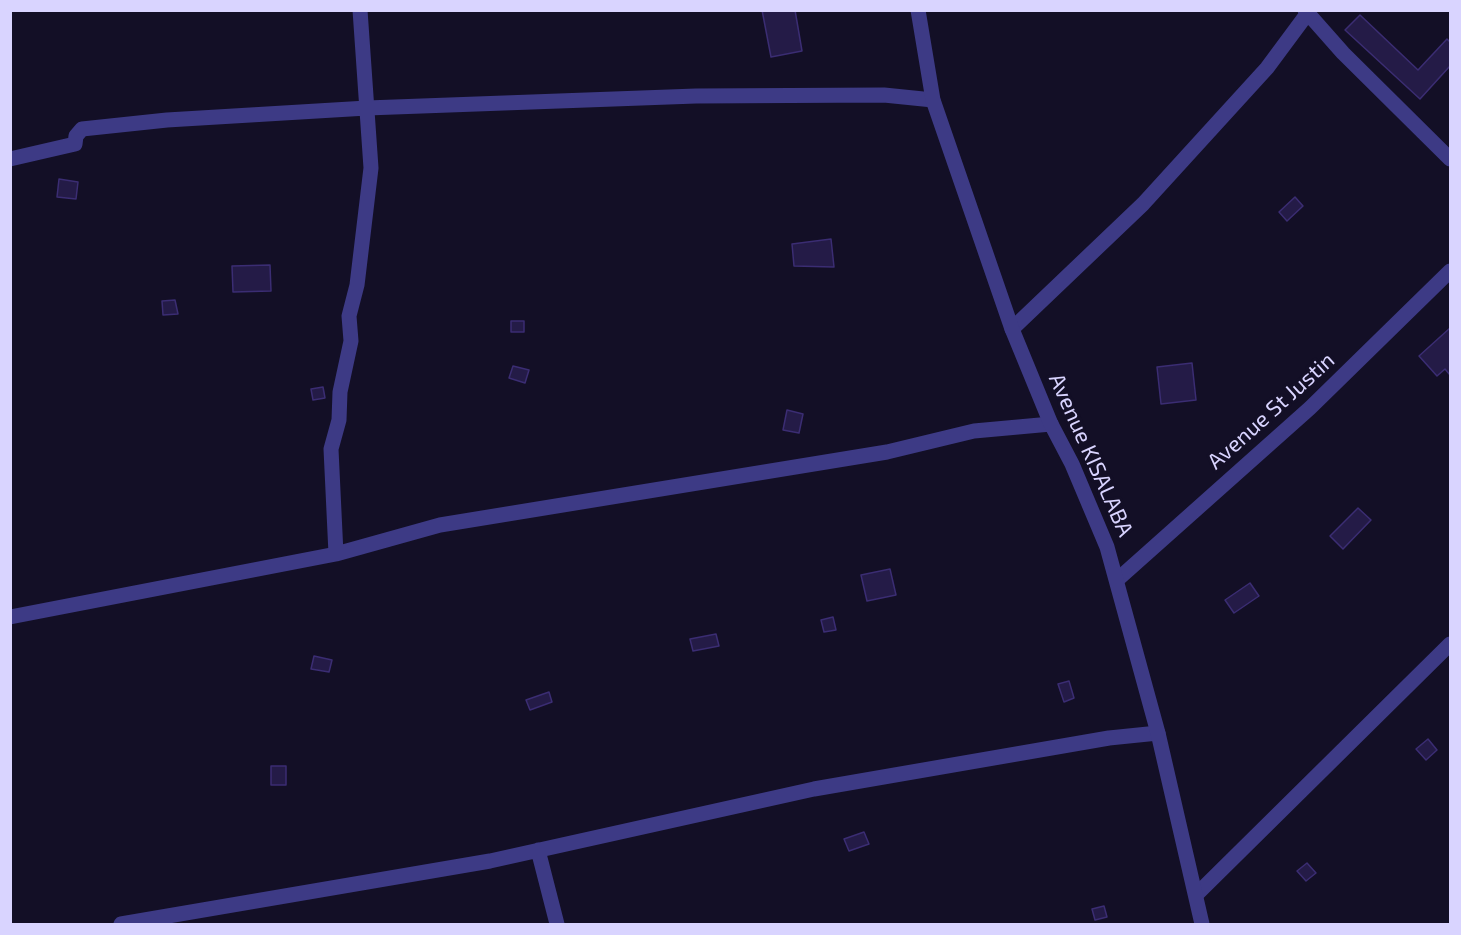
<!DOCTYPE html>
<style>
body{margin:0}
#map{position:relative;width:1461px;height:935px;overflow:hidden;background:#130f26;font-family:"Exo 2",sans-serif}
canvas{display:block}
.frame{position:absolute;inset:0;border:12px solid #d9d4ff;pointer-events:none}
</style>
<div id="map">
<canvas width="1461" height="935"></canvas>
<div class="frame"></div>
</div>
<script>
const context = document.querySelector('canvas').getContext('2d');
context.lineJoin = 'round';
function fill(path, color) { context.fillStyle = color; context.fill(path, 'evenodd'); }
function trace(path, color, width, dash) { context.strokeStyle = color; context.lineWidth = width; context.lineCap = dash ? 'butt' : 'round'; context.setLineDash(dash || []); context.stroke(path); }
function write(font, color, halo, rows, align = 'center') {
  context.font = font + ' "Exo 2",sans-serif'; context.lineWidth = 6; context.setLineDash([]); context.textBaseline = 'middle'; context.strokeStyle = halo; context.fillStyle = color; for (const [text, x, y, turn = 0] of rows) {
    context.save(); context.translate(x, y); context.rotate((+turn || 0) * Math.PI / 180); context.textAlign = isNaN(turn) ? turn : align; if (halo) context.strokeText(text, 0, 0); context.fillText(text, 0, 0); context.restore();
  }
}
const building = new Path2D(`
 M762 10H795L802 51 771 57Z
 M1360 15 1418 70 1447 39 1450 42V66L1420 99 1345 30Z
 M59 179 78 182 76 199 57 197Z
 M1295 197 1303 206 1287 221 1279 212Z
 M831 239 834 267 794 266 792 244Z
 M270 265 271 291 233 292 232 266Z
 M175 300 178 314 163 315 162 301Z
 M511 321H524V332H511Z
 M1450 328V375L1445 369 1437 376 1419 356Z
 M1192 363 1196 400 1161 404 1157 367Z
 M513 366 529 370 525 383 509 378Z
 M323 387 325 398 313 400 311 389Z
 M787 410 803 414 799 433 783 430Z
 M1358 508 1371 520 1343 549 1330 536Z
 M890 569 896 595 867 601 861 575Z
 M1250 583 1259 596 1234 613 1225 600Z
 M833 617 836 630 824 632 821 620Z
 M716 634 719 646 693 651 690 639Z
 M314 656 332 660 329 672 311 669Z
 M1069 681 1074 698 1064 702 1058 684Z
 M549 692 552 702 530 710 526 700Z
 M1428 739 1437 750 1426 760 1416 749Z
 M271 766H286V785H271Z
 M864 832 869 844 849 851 844 839Z
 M1307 863 1316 873 1306 881 1297 871Z
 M1104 906 1107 917 1095 920 1092 909Z`);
fill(building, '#241b47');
trace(building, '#3b2d73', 1.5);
trace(new Path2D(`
 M1305 10 1343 53 1450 159
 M10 159 75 144 76 136 82 129 167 120 367 108 696 96 884 95 933 100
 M1012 329 1143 204 1267 68 1310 10
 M336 554 331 449 339 420 340 392 351 341 349 316 357 285 371 168 360 10
 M1117 580 1310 408 1450 271
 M10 617 336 554 440 525 887 452 974 431 1051 424
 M538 850 557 924
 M1196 895 1450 644
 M121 924 490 861 814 789 1109 738 1158 733`), '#3d3a85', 15);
trace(new Path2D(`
 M918 10 933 100 1012 329 1051 424 1072 464 1107 547 1158 733 1202 924`), '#3d3a85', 15);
write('22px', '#d9d4ff', '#130f26', [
 ["Avenue St Justin",1271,411,-42],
 ["Avenue KISALABA",1091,455,66]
]);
</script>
